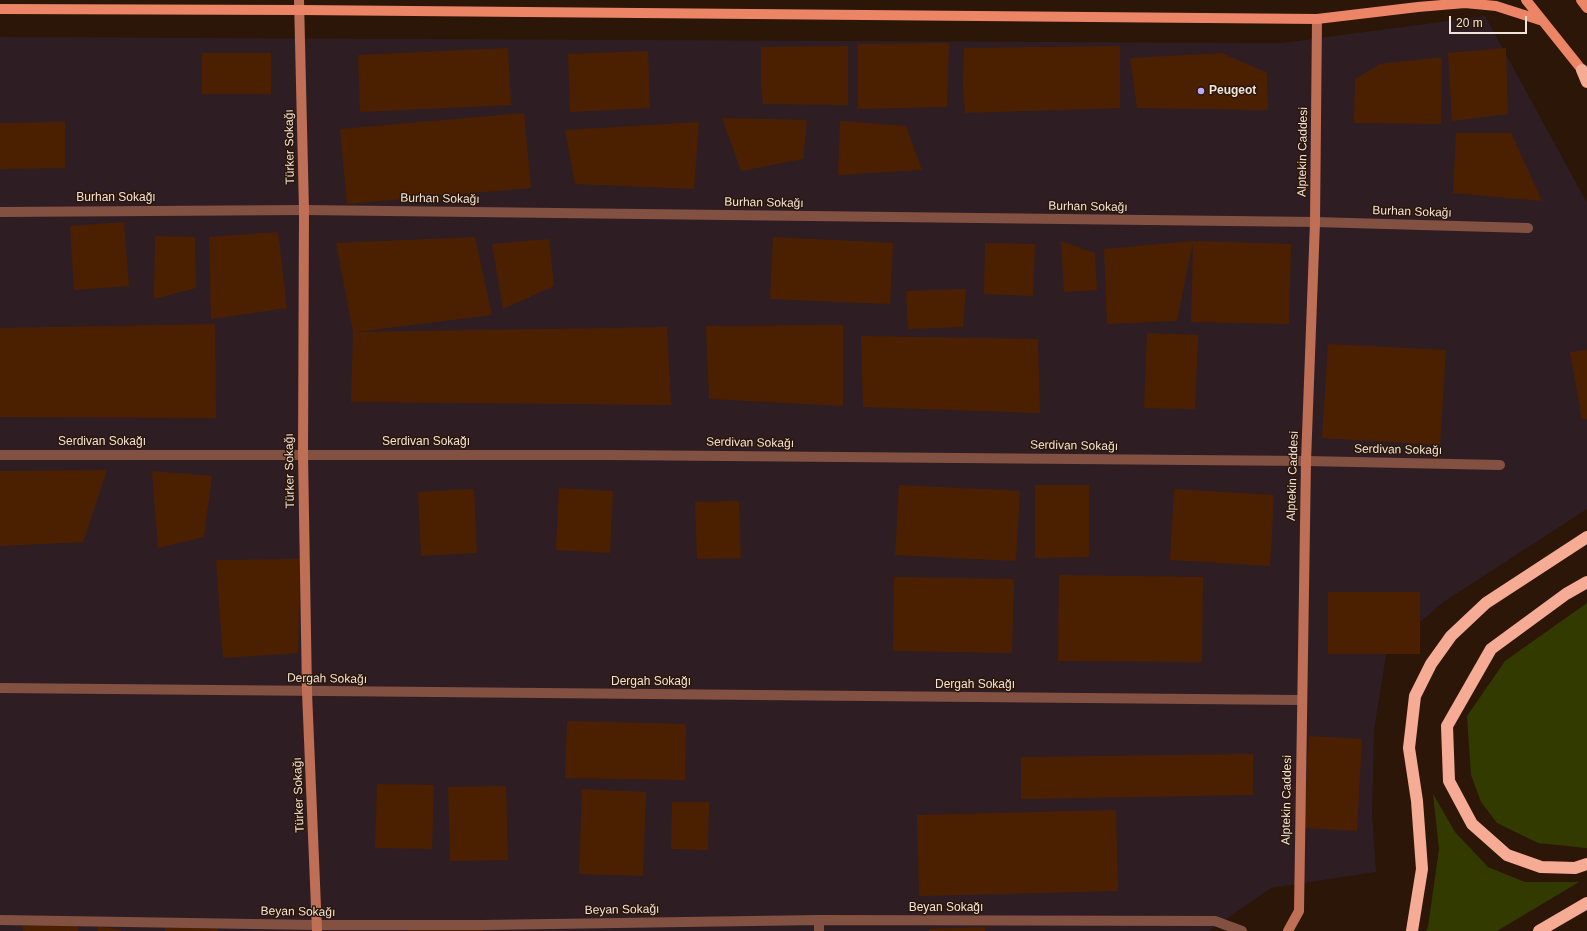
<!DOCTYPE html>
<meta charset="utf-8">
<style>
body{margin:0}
#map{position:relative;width:1587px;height:931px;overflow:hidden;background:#2b1608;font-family:Helvetica,sans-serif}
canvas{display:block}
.scale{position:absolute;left:1449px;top:16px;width:78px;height:18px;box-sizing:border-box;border:2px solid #f2e3da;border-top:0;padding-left:5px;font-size:12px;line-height:14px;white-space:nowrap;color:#f2e3da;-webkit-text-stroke:3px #2b1608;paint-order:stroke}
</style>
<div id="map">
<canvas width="1587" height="931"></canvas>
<div class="scale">20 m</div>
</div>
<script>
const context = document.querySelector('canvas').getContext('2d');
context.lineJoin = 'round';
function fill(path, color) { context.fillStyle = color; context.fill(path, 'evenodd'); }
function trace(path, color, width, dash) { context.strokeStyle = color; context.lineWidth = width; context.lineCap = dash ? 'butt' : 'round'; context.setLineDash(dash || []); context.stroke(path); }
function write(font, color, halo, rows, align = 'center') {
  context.font = font + ' Helvetica,sans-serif'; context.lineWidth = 3; context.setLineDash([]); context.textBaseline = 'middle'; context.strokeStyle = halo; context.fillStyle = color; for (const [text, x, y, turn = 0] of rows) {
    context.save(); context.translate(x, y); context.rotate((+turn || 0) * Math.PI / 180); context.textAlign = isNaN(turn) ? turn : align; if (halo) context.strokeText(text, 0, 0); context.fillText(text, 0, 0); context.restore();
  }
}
fill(new Path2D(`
 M1485 16 1587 203V509L1445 601 1387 650 1374 730 1372 812 1376 872 1271 888 1209 931H0V37L1282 43Z`), '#2f1d24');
fill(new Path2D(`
 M1587 603V848H1586L1538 843 1497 823 1481 802 1471 775 1467 716 1505 661Z
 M1433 794 1455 832 1488 867 1525 882H1579L1497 931H1426L1428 927 1439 849Z`), '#333a00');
fill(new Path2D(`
 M949 43 947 107 858 109V44Z
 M848 46V105L763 104 761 85V47Z
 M1120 46V108L965 113 963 86 964 48Z
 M508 48 511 105 360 112 358 55Z
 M1506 48 1508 114 1452 121 1448 53Z
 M648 51 650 108 570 112 568 54Z
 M202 53H271V94H202Z
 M1222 53 1267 73 1268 110 1137 108 1130 58Z
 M1442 57 1441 124 1354 123 1355 79 1380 64Z
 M524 113 531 188 347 204 340 129Z
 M722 118 807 120 803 159 741 171Z
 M840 121 906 126 922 170 838 175Z
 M65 122V168L0 169V123Z
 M699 122 694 189 575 184 565 130Z
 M1456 133H1511L1542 201 1453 193Z
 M124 222 129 286 74 290 70 226Z
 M278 232 287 308 211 319 209 237Z
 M155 236 195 237 196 288 154 299Z
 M475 237 492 315 355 332 667 327 671 405 351 402 353 332 336 243Z
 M773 237 893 243 890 304 770 299Z
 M549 239 554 286 503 309 492 244Z
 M1061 241 1095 253 1097 290 1064 292Z
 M1193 241 1291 244 1289 324 1191 322 1193 241 1177 321 1107 324 1104 249Z
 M985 243 1035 244 1033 296 984 294Z
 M966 289 963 327 908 329 906 291Z
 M215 324 216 418 0 417V328Z
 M843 325V406L709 399 706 326Z
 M1147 333 1198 335 1195 409 1144 408Z
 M861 336 1038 339 1040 413 863 407Z
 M1328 344 1446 350 1440 445 1322 438Z
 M1587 350V419H1582L1570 352Z
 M107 470 83 542 0 546V471Z
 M152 471 212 476 204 537 158 548Z
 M899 485 1020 491 1016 561 895 555Z
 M1035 485H1089V557L1035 558Z
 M559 488 613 491 610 553 556 550Z
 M474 489 477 553 421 556 418 492Z
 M1174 489 1274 495 1270 566 1170 560Z
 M739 501 741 558 697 559 695 502Z
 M300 559 298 653 223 658 216 560Z
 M1059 575 1203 577 1202 662 1058 661Z
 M894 577 1014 579 1012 653 893 651Z
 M1328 592H1420V654H1328Z
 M567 721 686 724 685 780 565 778Z
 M1309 736 1362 739 1357 831 1304 828Z
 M1253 754V795L1021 799V757Z
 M377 784 434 785 432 849 375 848Z
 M506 786 508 860 450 861 448 787Z
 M582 789 646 792 643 876 579 874Z
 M672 802H709L708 850 671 849Z
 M1116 810 1118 891 919 896 917 815Z
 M218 924V931H165V925Z
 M78 925V931H23L22 926Z
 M483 925V931H408V930Z
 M98 926 121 930V931H98Z
 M985 927V931H929V929Z`), '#4b2000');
trace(new Path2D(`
 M0 212 304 210 1315 222 1528 228
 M0 455H610L1306 461 1500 465
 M0 688 1301 700
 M0 920 317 925H483L819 920 1215 921 1242 931
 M819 931V920`), '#835142', 10);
trace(new Path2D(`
 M299 0 304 210 303 455 307 692 317 931
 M1288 931 1299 911 1306 461 1315 222 1317 19`), '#be6f56', 10);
trace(new Path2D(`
 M1526 0 1586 75
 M1581 0 1587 8
 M0 9 300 10 1317 19 1418 7 1465 3 1496 6 1543 21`), '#ec8565', 10);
trace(new Path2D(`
 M1582 70 1587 82
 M1587 582 1566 594 1491 649 1447 726 1449 781 1472 824 1507 855 1541 867 1575 868 1587 864
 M1412 931 1422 869 1417 801 1409 748 1415 696 1431 664 1451 636 1486 603 1587 537
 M1539 931 1587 903`), '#f6ab94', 12);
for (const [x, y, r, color] of [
 [1201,91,4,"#baaaf6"]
]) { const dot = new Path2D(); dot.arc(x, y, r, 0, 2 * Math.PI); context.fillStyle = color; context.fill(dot); trace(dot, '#2b1608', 1.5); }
write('bold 12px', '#f2e3da', '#2b1608', [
 ["Peugeot",1209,91]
], 'left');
write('12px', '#f2e3da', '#2b1608', [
 ["Türker Sokağı",290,147,-91],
 ["Alptekin Caddesi",1303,152,-89],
 ["Burhan Sokağı",116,198],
 ["Burhan Sokağı",440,199,1],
 ["Burhan Sokağı",764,203,1],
 ["Burhan Sokağı",1088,207,1],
 ["Burhan Sokağı",1412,212,2],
 ["Serdivan Sokağı",102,442],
 ["Serdivan Sokağı",426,442],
 ["Serdivan Sokağı",750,443,1],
 ["Serdivan Sokağı",1074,446,1],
 ["Serdivan Sokağı",1398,450,1],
 ["Türker Sokağı",290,471,-91],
 ["Alptekin Caddesi",1293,476,-88],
 ["Dergah Sokağı",327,679,1],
 ["Dergah Sokağı",651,682],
 ["Dergah Sokağı",975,685],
 ["Türker Sokağı",299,795,-92],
 ["Alptekin Caddesi",1287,800,-89],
 ["Beyan Sokağı",946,908],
 ["Beyan Sokağı",622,910,-1],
 ["Beyan Sokağı",298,912,1]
]);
</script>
